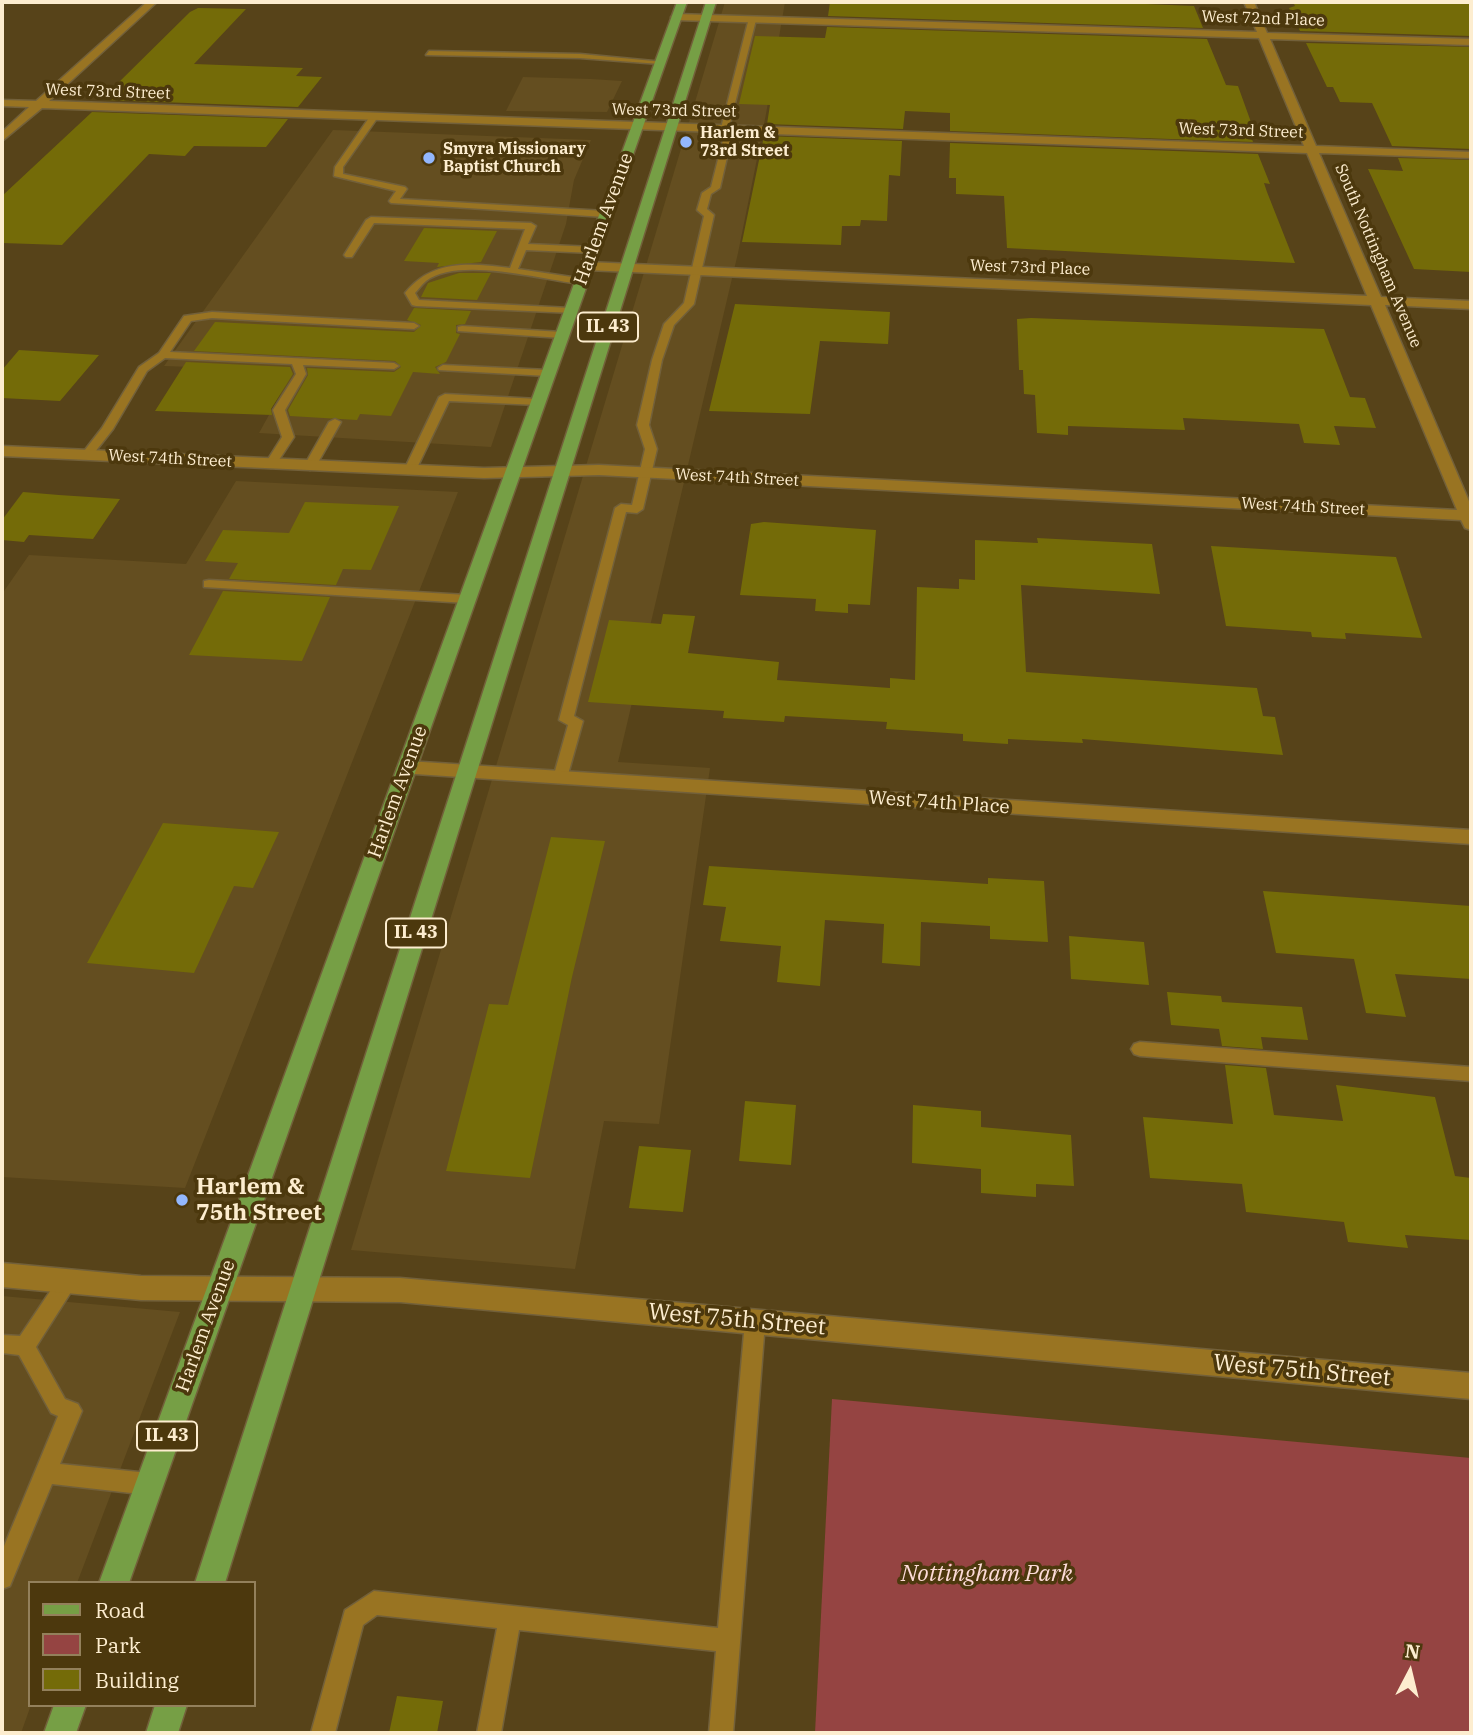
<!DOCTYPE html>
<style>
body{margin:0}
#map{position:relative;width:1473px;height:1735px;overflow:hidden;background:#574319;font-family:"IBM Plex Serif",serif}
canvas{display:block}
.frame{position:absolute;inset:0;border:4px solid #fdedcf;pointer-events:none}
.legend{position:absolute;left:28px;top:1581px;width:228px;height:126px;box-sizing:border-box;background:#4c380d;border:2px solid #93805b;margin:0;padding:9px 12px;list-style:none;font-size:21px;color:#fdedcf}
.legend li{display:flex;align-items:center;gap:14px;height:35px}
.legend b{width:35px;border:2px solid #93805b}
.north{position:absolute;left:1375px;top:1637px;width:70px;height:70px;-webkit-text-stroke:5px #4c380d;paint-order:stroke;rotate:7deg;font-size:19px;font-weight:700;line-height:28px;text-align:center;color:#fdedcf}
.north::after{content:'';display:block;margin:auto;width:24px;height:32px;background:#fdedcf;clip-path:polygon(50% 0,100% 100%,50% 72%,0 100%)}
</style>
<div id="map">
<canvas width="1473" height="1735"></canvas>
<div class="frame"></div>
<ul class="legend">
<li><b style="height:9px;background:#769f45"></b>Road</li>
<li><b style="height:19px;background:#954442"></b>Park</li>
<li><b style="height:19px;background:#746b08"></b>Building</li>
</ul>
<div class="north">N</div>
</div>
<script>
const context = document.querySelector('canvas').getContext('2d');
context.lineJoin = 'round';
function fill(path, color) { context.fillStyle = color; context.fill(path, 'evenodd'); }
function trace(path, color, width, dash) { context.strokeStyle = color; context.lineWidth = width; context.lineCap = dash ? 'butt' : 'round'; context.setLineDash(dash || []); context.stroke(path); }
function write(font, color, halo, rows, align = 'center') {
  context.font = font + ' "IBM Plex Serif",serif'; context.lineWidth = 7; context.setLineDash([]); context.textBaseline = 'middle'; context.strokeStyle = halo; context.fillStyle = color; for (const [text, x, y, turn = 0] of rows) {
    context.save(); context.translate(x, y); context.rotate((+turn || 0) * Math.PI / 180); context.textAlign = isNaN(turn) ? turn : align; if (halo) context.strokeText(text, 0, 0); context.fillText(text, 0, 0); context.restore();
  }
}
fill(new Path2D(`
 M725 2H785L766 114 738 253 618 762 710 768 659 1124 604 1121 575 1269 351 1250Z
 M523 77 591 79 622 81 607 112 506 111Z
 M333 130 591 140 574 180 566 224 491 447 259 433 285 386 248 369 164 366Z
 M236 481 458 492 185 1188 2 1177V594L29 555 186 564Z
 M2 1296 180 1312 77 1583H30L31 1705 21 1733H2Z`), '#644e20');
fill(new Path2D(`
 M832 1399 1471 1458V1733H815Z`), '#954442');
fill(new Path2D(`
 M830 2H1146V4L1194 6 1203 28 828 16Z
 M1293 2H1471V36L1300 31 1289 8 1295 6Z
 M198 8 246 9 194 64 303 68 296 76 322 77 298 107 104 100 119 86H115L190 12Z
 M827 27 1207 39 1226 85 1238 86 1252 125H1247L1253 142 950 131V113L905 111 903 129 767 124 770 105 739 104 755 36 825 38Z
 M1306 43 1471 47V149L1392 146 1372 103 1340 102 1333 87H1327Z
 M92 112 288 119 266 147 194 146 185 156 149 154 62 245 2 243V196Z
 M764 136 902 141 900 176 889 175 887 221 861 220 860 226H842L841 245 742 242Z
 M950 143 1258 154 1270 184 1264 183 1267 192 1295 263 1007 248 1004 196 956 194V178H949Z
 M1398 158 1471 160V272L1414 269 1368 169 1403 171Z
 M424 228 497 231 481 262 437 267 439 263 404 261Z
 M459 273H491L477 300 421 297 428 283Z
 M735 304 890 312 888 344 820 341 810 414 709 411Z
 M414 308 471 311 465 324 456 325V333L460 334 446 362 435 367 440 374 413 372 391 416 360 414 357 420 290 416 288 410 308 375 307 368 394 372 401 367 395 361 194 351 215 322 414 332 421 325 407 320Z
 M1031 318 1324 329 1350 397 1365 398 1376 428 1334 426 1340 445 1304 443 1299 424 1183 418 1185 430 1068 426V435L1037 433 1035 395 1024 394 1023 370H1019L1017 319Z
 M19 350 99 355 60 401 2 398V370Z
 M186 362 290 367 293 374 271 409 272 415 155 411Z
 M23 492 59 495 120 499 93 539 29 535 24 542 2 540V520Z
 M305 502 399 506 371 570 343 569 336 585 229 579 238 563 205 561 223 530 289 533Z
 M764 522 876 530 870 605 848 604V613L815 611 816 599 740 595 751 524Z
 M1037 538 1152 544 1160 594 1021 585 1026 672 1257 688 1263 716 1275 717 1283 755 1082 739 1083 743 1008 739V744L963 741V734L886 729 887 722 785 716 784 722 723 718 724 711 588 702 609 620 661 624 663 614 695 616 688 653 779 662 777 680 890 688V678L915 680 917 587 959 589V579L975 580V540L1038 543Z
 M1211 546 1396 557 1422 638 1345 633 1346 639 1312 637 1311 632 1226 626Z
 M223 591 330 597 302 661 189 655Z
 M163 823 279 832 253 888 234 886 194 973 87 963Z
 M551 837 605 841 572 977 530 1178 446 1171 489 1004 508 1005Z
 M709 866 988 884V878L1044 881 1048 942 990 939V926L921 922 920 966 882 963 884 924 825 920 820 986 777 982 781 946 720 941 726 907 703 905Z
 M1263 891 1471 906V979L1395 974 1406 1017 1366 1013 1354 959 1276 953Z
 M1069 936 1144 942 1149 985 1071 979Z
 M1167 992 1221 996 1222 1002 1302 1007 1308 1040 1261 1037 1263 1049 1222 1046 1219 1029 1171 1025Z
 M1225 1065 1266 1068 1274 1115 1343 1121 1336 1085 1435 1097 1455 1176 1471 1178V1240L1405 1235 1408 1248 1348 1242 1344 1222 1246 1212 1242 1184 1150 1178 1143 1117 1233 1124Z
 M745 1101 796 1105 791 1165 739 1161Z
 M913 1105 981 1111V1127L1071 1135 1074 1186 1036 1184V1197L981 1193V1169L912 1163Z
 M639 1146 691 1150 683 1212 629 1208Z
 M397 1696 443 1701 437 1733H389Z`), '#746b08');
const lane = new Path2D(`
 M749 18 756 20 729 127 733 131 720 188 711 194 707 209 714 215 694 304 674 325 662 360 649 425 657 449 643 509 637 513 626 512 574 716 583 721 567 778 560 783 553 778 568 725 559 720 615 508 621 504 632 505 645 449 637 425 652 360 664 324 684 303 704 216 697 210 702 193 711 187 725 132 721 128Z
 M429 51 580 54 664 62 660 64 580 58 426 55Z
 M371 115 378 117 343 167V174L405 187 407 189 400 199 605 211 610 214 605 217 391 203 389 201 396 191 334 176 335 167Z
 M371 217 531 223 536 226 528 244 593 247 598 250 593 253 526 250 518 269 585 279V283L581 284C542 280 459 256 426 281 422 284 418 290 415 293L419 300 570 308 574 309V313L416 306 412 305 405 293C432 259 470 263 510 268L525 229 374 223 352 257H346L344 255 366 220Z
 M212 312 414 323 419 326 414 329 212 318 191 321 170 352 394 363 399 366 394 369 303 365 306 374 285 410 294 437 275 466 271 468 265 464 282 437 273 410 296 374 292 364 165 358 147 371 113 429 91 457H83L81 455 102 428 139 367 159 353 184 316Z
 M462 326 562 332 567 335 562 338 458 331V327Z
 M443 365 548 370 553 373 548 376 439 370 438 368Z
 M445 394 538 399 544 402 538 405 449 401 416 470 414 473H406L404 470 439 397Z
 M335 419 341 422 316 466 310 470 306 468 304 466 329 422Z
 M209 580 467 595 474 599 467 603 204 587V581Z
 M1140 1042 1471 1067V1081L1140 1056 1134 1054 1131 1049 1134 1044Z
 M68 1272 75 1275 78 1281 36 1347 65 1399 78 1404 82 1411 60 1464 149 1473 157 1476 160 1484 157 1492 149 1495 52 1484 10 1586 2 1589V1551L58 1416 51 1413 19 1355 2 1353V1335L20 1336 61 1275Z
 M755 1313 762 1315 765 1322 733 1733H709L716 1651 519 1630 501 1733H477L497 1628 377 1615 363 1625 335 1733H311L345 1610 374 1591 718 1628 745 1322 748 1315Z`);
const street = new Path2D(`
 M147 2H157L49 101 1304 146 1259 38 676 20 671 17 676 14 1257 32 1244 2H1254L1267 33 1471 39V45L1270 39 1316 146 1471 152V158L1319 153 1381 297 1471 301V309L1385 305 1471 506V530L1465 528 1461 520 599 475 484 478 2 456V446L484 468 599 465 1457 510 1371 305 587 270 580 266 587 262 1367 296 1307 153 42 108 2 141V132L29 107 2 106V100L36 101Z
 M407 761 1471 830V844L400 773 397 768Z
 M2 1263 141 1276 400 1278 1471 1373V1399L400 1302 141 1300 2 1287Z`);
const primary = new Path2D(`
 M677 2H687L129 1583H99Z
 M706 2H716L225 1583H195Z
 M54 1705H86L76 1733H44Z
 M155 1705H187L178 1733H146Z`);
trace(lane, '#72603a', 3);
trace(street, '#72603a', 3);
trace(primary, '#72603a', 3);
fill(lane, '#997422');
fill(street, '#997422');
fill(primary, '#769f45');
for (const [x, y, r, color] of [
 [686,142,7,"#93b7fd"],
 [429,158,7,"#93b7fd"],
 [182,1200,7,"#93b7fd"]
]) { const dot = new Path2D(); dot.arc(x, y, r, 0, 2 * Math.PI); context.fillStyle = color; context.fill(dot); trace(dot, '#4c380d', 2.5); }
write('16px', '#fdedcf', '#4c380d', [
 ["West 72nd Place",1263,19,2],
 ["West 73rd Street",108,92,2],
 ["West 73rd Street",674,111,1],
 ["West 73rd Street",1241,131,2],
 ["South Nottingham Avenue",1378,256,67],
 ["West 73rd Place",1030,268,2],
 ["West 74th Street",170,459,3],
 ["West 74th Street",737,478,3],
 ["West 74th Street",1303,507,3]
]);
write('bold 16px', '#fdedcf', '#4c380d', [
 ["Harlem &",700,133],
 ["73rd Street",700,151],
 ["Smyra Missionary",443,149],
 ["Baptist Church",443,167]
], 'left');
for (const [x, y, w] of [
 [608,327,60],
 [416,933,60],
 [167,1436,60]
]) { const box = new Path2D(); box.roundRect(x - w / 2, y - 14.5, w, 29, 5); context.fillStyle = '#4c380d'; context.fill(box); trace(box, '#fdedcf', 2); }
write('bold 18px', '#fdedcf', null, [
 ["IL 43",608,327],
 ["IL 43",416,933],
 ["IL 43",167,1436]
]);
write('19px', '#fdedcf', '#4c380d', [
 ["Harlem Avenue",604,219,-70],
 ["Harlem Avenue",398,792,-70],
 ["West 74th Place",939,803,4],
 ["Harlem Avenue",206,1326,-70]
]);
write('bold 23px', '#fdedcf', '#4c380d', [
 ["Harlem &",196,1187],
 ["75th Street",196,1213]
], 'left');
write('23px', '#fdedcf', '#4c380d', [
 ["West 75th Street",737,1320,5],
 ["West 75th Street",1302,1371,5]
]);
write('italic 23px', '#fddbd8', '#4c380d', [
 ["Nottingham Park",987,1574]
]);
</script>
